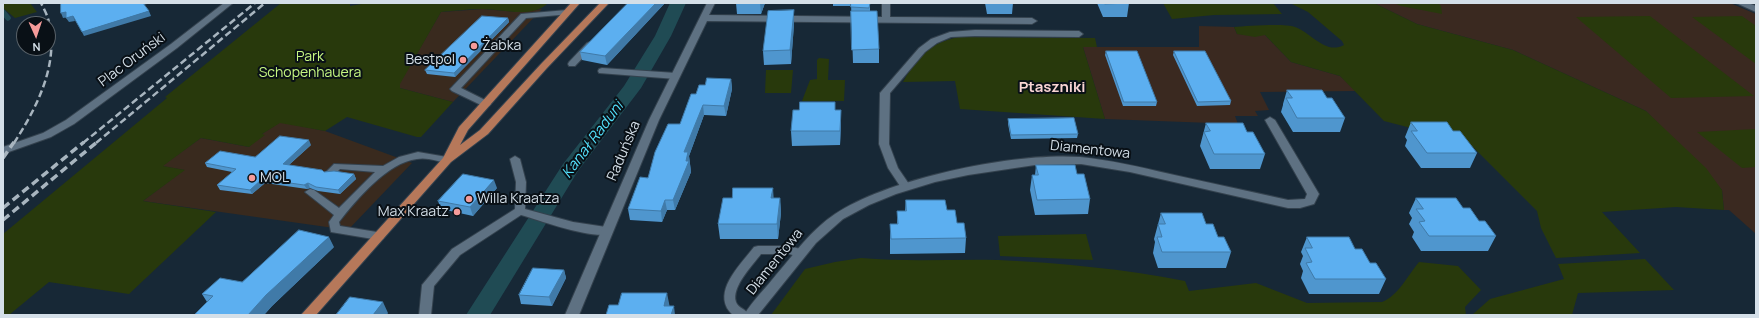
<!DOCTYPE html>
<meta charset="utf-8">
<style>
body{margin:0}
#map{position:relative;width:1759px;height:318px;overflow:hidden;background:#172836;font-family:Manrope,sans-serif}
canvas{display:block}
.frame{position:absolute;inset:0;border:4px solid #d4dfe8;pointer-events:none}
.north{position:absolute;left:16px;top:16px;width:40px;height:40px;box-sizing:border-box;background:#091016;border:1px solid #5a636a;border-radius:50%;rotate:177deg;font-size:11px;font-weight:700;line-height:16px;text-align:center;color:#d4dfe8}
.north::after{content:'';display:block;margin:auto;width:14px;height:18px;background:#f59b9a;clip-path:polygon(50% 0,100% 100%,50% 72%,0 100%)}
</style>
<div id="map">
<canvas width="1759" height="318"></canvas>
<div class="frame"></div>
<div class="north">N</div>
</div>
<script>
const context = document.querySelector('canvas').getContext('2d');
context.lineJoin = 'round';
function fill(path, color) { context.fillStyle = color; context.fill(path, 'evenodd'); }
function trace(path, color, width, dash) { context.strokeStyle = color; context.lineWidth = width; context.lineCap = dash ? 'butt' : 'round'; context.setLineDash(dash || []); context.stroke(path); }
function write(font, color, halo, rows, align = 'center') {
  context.font = font + ' Manrope,sans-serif'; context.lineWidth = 4; context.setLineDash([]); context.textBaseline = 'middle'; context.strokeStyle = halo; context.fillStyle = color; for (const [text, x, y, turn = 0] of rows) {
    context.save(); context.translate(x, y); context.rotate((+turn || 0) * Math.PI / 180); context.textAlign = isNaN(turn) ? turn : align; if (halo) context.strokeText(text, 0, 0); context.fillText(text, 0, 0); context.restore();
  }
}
fill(new Path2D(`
 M483 9 518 12 542 9 453 102 400 88 399 84 441 12Z
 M280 122 325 131 412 163 348 230 143 201 184 170 162 166 201 138 249 147 262 134Z`), '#392a1e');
fill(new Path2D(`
 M1374 3H1730L1756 14V234L1729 210H1724L1722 190 1646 111 1513 50 1417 24Z
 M1199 26 1234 27 1237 34 1265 35 1291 62 1340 76 1356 91 1260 92 1269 110 1255 111 1258 116H1235L1238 124 1105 119 1083 47H1199Z`), '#3a2920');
fill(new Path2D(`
 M3 3H30L37 12 15 18 3 8Z
 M281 3H350V6L367 3H548C532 19 502 9 482 9 468 9 454 11 441 12L400 84V88L453 102 421 137H417L347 117 325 131 280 123 262 134 265 135 249 147 201 138 163 166 185 170 143 201 216 212 129 294 49 282 9 315H3V234L167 98 165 97Z
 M1163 3H1273L1282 14 1214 15 1172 19Z
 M1290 3H1374L1417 24 1513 50 1646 111 1706 168 1722 190 1724 210 1676 207 1602 212 1640 253 1556 258 1541 228 1537 211 1469 143 1384 121 1340 76 1291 62 1265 35 1255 37 1237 34 1234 27C1247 26 1285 23 1295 27 1312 33 1325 55 1344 45L1342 41 1308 12Z
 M1397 3H1438L1441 6 1442 14 1401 6 1396 4Z
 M1650 16 1754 96 1671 98 1576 17Z
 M1742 16 1756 26V64L1692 17Z
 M958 37 1095 38 1097 47H1083L1105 119 960 109 955 81 903 82C918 55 927 45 958 37Z
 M819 58 829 59 828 80H845L844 101H802L810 80 817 79V60Z
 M766 70H793L791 93H765Z
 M1756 129V167L1742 168 1697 132Z
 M1086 234 1093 260 1000 256 998 236Z
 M861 258C907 262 952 259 998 260 1061 263 1124 269 1185 281L1189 291 1256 283 1307 303 1382 302C1398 296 1408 275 1419 262L1458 266 1481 290 1465 307 1466 315H771L805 269 835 262Z
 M1645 259 1674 290 1578 293 1572 315H1472L1490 299 1564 279 1558 264Z`), '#28390c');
trace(new Path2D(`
 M3 12 8 18`), '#204b54', 5.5);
fill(new Path2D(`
 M670 3H686L671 36 641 88 578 171 490 315H466L563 164 624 86 655 36Z`), '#204b54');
const service = new Path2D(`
 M567 10H570V14L526 18 461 88 489 102 491 104 489 106H483L452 91 450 89 452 87 521 14Z
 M975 30 1079 31 1083 34 1079 37 975 36 951 37 937 43 925 52 890 93 889 144 898 168 911 187 910 189H902L888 168 879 144 880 93 919 48 931 39 950 32Z
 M590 42 594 45 593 47 575 66H569L568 64 569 62 587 43Z
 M602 68 676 73 680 76 676 79 599 73 598 71 599 69Z
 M418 152 447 157 452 160 447 163C437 161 427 157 417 159 388 162 356 200 339 222L340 226 383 233 385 236 383 239 379 240 331 232 329 222 334 215 305 192 310 189 314 190 339 208 375 172 340 169 334 175H326L325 173 334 164 383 166 399 157Z
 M515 156 520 159 526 182 525 209 573 222 606 227 610 228 611 231 610 234C591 239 541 221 521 215L460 255 434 286 431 315H419L422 285 452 249 515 209 516 182 510 159Z
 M758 246H789L804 250 806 253 804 256 800 257 789 254H761C753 265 731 287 736 302 738 308 746 309 749 315 745 315 738 316 734 315 731 314 729 311 727 308 716 287 742 263 754 247Z`);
const minor = new Path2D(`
 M224 3H233L177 48 74 124 51 137 3 154V147L43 133 66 120 171 44Z
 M707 3H715L709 15 882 17V3H890V17L1032 18 1037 21 1032 24 707 21 659 120 579 315H565L649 120Z
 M1736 3H1748L1756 6V12Z
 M1270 117 1275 120 1319 194 1314 204 1300 208H1288L1130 172 1081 164 1035 165 968 175 935 182 896 194 869 205 843 219 816 243 758 315H744C753 300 766 288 776 275 795 253 811 230 835 214 889 178 1016 152 1080 157 1110 160 1140 167 1170 174 1209 183 1249 191 1288 200L1305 199 1307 194 1265 120Z`);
const primary = new Path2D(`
 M571 3H580L468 130 460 145 480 130 541 64 600 3H609L547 68 488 134 451 162 316 315H301L443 158 459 127Z`);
trace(service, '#34424e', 2);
trace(minor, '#34424e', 2);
trace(primary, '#34424e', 2);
fill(service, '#5e7182');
fill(minor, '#5e7182');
fill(primary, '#b6785a');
trace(new Path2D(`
 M14 143C36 109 59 65 49 23 48 16 44 9 41 3
 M83 143 255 3
 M96 143 265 3`), '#a8b5bf', 2.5, [7, 3.5]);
trace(new Path2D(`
 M3 158 14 142
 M3 208 84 142
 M3 220 97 142`), '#a8b5bf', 3.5, [8, 4.5]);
fill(new Path2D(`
 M628 3H665L607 65 582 60 580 52Z
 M736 3H765L761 14H737Z
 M833 3H851L850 6H833Z
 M851 3H870V11L879 49V63H853Z
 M985 3H1013L1012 14H987Z
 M1097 3H1129L1127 17H1103Z
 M794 10V24L791 64 764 65 763 51Z
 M508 18 509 22 455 77 427 74 425 70Z
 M1106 51 1157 102 1156 106H1123L1105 55Z
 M1174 51 1231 101 1230 105 1197 106 1173 55Z
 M731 79 732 89 726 116 704 115 689 156 691 172 675 210H667L662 222 630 220 628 209 705 85Z
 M1287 90 1327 98 1345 118 1340 132H1293L1281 112 1283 105V104Z
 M836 110H841V124L840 145 792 146 791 131Z
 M1008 119 1078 134 1077 138 1011 139 1008 124Z
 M1411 122 1453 131 1477 153 1470 168H1421L1405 146 1407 140 1405 137Z
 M1206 123 1247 132 1265 154 1260 169H1210L1200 146Z
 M311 145 289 165 324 172 354 174 356 179 340 194 318 191 310 188 307 189 265 183 252 194 220 190 217 185 232 172 207 167 205 163 255 157Z
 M1036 165 1077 174 1090 199 1088 214 1035 215 1030 190 1032 175H1035Z
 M497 188 473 216 441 209 438 201Z
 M773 198H780L781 213 778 239H720L718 224Z
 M1416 198 1479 221 1496 236 1488 251H1421L1412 237 1414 232 1409 224 1412 218 1409 213Z
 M906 200 947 210 957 223 966 238 965 253 890 254V224H897V211H905Z
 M1161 213 1206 224 1218 237 1231 252 1226 268H1158L1153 253 1155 242 1154 239Z
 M1307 237 1355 249 1370 263 1386 279 1379 294H1309L1301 278 1303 271 1300 264 1303 256 1301 252Z
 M334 247 272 306 264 315H196L195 314 207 302 202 294 242 282Z
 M564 270 566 278 552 306 521 304 519 295Z`), '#4f96ce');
fill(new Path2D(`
 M142 3H151L143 5Z
 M656 3H665L607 65 605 56Z
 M760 3H765L761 14Z
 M794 10V24L791 64 790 50Z
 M149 11 151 16 84 36 82 32Z
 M66 12 69 17 63 18 61 13Z
 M73 16 75 21 69 22 66 18Z
 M508 18 509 22 455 77 454 73Z
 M731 79 732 89 726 116 724 106Z
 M703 105 704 115 689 156 691 172 675 210 673 200 684 152Z
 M841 110V124L840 145V131Z
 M309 140 311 145 285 168 283 164Z
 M354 174 356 179 340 194 338 190Z
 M262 179 265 183 252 194 250 190Z
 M494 180 497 188 473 216 470 207Z
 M308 183 310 188 307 189 304 185Z
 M773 188 774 203 771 198Z
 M780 198 781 213 778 239 777 224Z
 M665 200 667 210 662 222 661 211Z
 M329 237 334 247 272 306 264 315H248L266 295Z
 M564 270 566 278 552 306 549 297Z
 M667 293 670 308 664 306Z
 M383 302 388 313 387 315H373Z
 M674 306 675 315H671Z`), '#407aa8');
const building = new Path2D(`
 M61 3H143L149 11 82 32 73 16 66 18V12L61 13Z
 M628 3H656L605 56 580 52Z
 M851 3H870L869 8 851 7Z
 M1105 3H1129L1105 4Z
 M794 10 790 50 763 51 768 11Z
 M851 11H877L879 49 852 50Z
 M482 16 508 18 454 73 425 70Z
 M1106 51H1137L1157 102H1124Z
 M1174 51H1205L1231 101 1198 102Z
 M707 78 731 79 724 106 703 105 684 152H688L686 161H689L673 200H665L661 211 628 209 640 177 648 178 655 152 668 124H680L691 94H696L699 85H705Z
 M1287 90H1322L1327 98H1332L1345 118H1297L1286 98H1292Z
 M800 102H835V110H841L840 131H791L793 110H799Z
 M1074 118 1078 134 1011 135 1008 119Z
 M1411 122H1447L1453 131H1460L1477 153H1427L1411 131H1417Z
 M1206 123H1243L1247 132H1253L1265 154H1214L1204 132 1210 131Z
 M280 136 309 140 283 164 322 170 324 172 334 171 354 174 338 190 316 187 308 183 304 185 262 179 250 190 217 185 236 169 205 163 220 151 255 157Z
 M1036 165H1075L1077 174H1084L1090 199 1037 200 1032 175H1038Z
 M463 174 494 180 470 207 438 201Z
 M733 188H773L771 198H780L777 224H718L723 198H732Z
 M1416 198H1456L1463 208H1470L1479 221H1485L1496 236H1429L1419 222 1425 221 1416 209H1423Z
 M906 200H945L947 210H955L957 223H964L966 238 891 239 890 224H898L897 211H906Z
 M1161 213H1202L1206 224H1213L1218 237H1224L1231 252H1162L1157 237H1162L1158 224H1165Z
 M299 230 329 237 266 295 248 315H201L195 314 213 296 202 294 220 278 242 282Z
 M1307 237H1349L1355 249H1362L1370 263H1376L1386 279H1315L1306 263 1312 262 1305 248H1312Z
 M533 268 564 270 549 297 519 295Z
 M622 293H667L664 306H674L671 315H606L609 305H618Z
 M350 297 383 302 373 315H336Z`);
fill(building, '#5caff0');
trace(building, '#407aa8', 1);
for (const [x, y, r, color] of [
 [474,46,4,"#f59b9a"],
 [463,60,4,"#f59b9a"],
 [252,178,4,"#f59b9a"],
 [469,199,4,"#f59b9a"],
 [457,212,4,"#f59b9a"]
]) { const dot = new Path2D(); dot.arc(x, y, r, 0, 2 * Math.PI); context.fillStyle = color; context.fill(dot); trace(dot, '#091016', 1.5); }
write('14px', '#d4dfe8', '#091016', [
 ["Żabka",482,46],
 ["Bestpol",455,60,"right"],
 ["MOL",260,178],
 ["Willa Kraatza",477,199],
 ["Max Kraatz",449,212,"right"]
], 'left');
write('14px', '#c6f782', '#091016', [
 ["Park",310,57],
 ["Schopenhauera",310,73]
]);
write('14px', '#d4dfe8', '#091016', [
 ["Plac Oruński",132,60,-37],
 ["Diamentowa",1090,150,6],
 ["Raduńska",624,151,-67],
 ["Diamentowa",775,262,-51]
]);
write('bold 15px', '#f8d4d3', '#091016', [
 ["Ptaszniki",1052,88]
]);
write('italic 15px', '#53dffa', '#091016', [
 ["Kanał Raduni",593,140,-53]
]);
</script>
